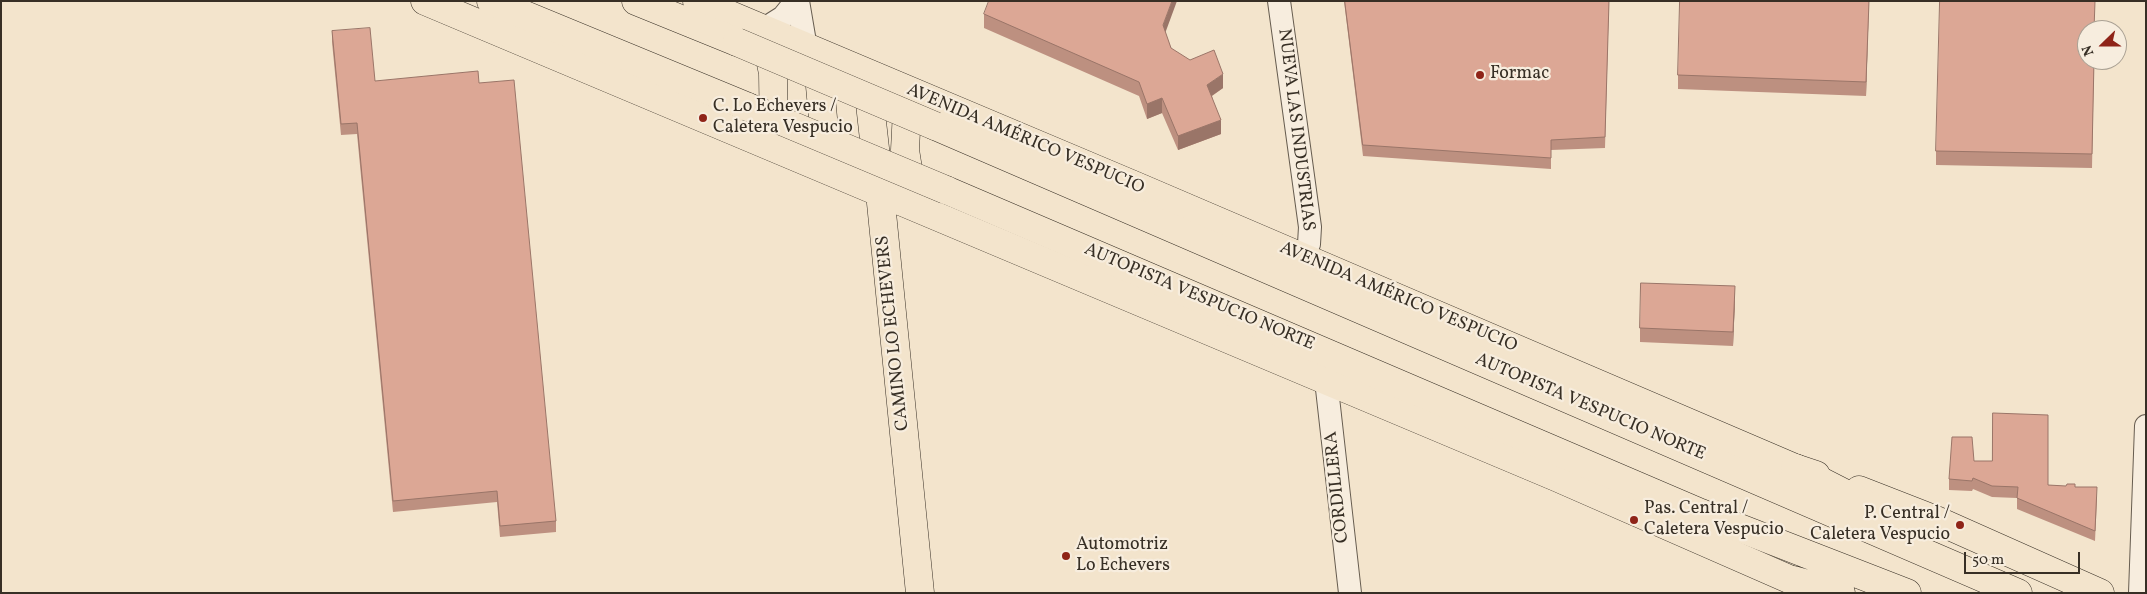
<!DOCTYPE html>
<meta charset="utf-8">
<style>
body{margin:0}
#map{position:relative;width:2147px;height:594px;overflow:hidden;background:#f3e4cc;font-family:Vollkorn,serif}
canvas{display:block}
.frame{position:absolute;inset:0;border:2px solid #372f25;pointer-events:none}
.north{position:absolute;left:2077px;top:20px;width:50px;height:50px;box-sizing:border-box;background:#f7edde;border:1px solid #aaa194;border-radius:50%;rotate:248deg;font-size:14px;font-weight:700;line-height:20px;text-align:center;color:#372f25}
.north::after{content:'';display:block;margin:auto;width:18px;height:22px;background:#8f2418;clip-path:polygon(50% 0,100% 100%,50% 72%,0 100%)}
.scale{position:absolute;left:1964px;top:552px;width:116px;height:22px;box-sizing:border-box;border:2px solid #372f25;border-top:0;padding-left:6px;font-size:15px;line-height:18px;white-space:nowrap;color:#372f25;-webkit-text-stroke:4px #f7edde;paint-order:stroke}
</style>
<div id="map">
<canvas width="2147" height="594"></canvas>
<div class="frame"></div>
<div class="north">N</div>
<div class="scale">50 m</div>
</div>
<script>
const context = document.querySelector('canvas').getContext('2d');
context.lineJoin = 'round';
function trace(path, color, width, dash) { context.strokeStyle = color; context.lineWidth = width; context.lineCap = dash ? 'butt' : 'round'; context.setLineDash(dash || []); context.stroke(path); }
function fill(path, color) { context.fillStyle = color; context.fill(path, 'evenodd'); }
function write(font, color, halo, rows, align = 'center') {
  context.font = font + ' Vollkorn,serif'; context.lineWidth = 4.5; context.setLineDash([]); context.textBaseline = 'middle'; context.strokeStyle = halo; context.fillStyle = color; for (const [text, x, y, turn = 0] of rows) {
    context.save(); context.translate(x, y); context.rotate((+turn || 0) * Math.PI / 180); context.textAlign = isNaN(turn) ? turn : align; if (halo) context.strokeText(text, 0, 0); context.fillText(text, 0, 0); context.restore();
  }
}
const minor = new Path2D(`
 M798 1 806 48
 M1279 1 1310 227 1309 244 1303 258
 M764 29 783 17 796 1
 M1326 380 1350 593
 M2140 593 2146 426`);
const major = new Path2D(`
 M425 1 1556 477 1814 590
 M697 1 1136 186 1795 468 1816 475
 M765 35 773 73 774 141
 M817 54 827 161
 M867 77 880 193 920 593
 M908 91 905 150 912 194
 M1859 490 1936 520 2100 593`);
const highway = new Path2D(`
 M491 1 748 107
 M636 1 737 42
 M935 126 2018 593
 M946 190 1701 513 1907 593
 M1795 468 1916 530
 M1793 580 1841 593`);
trace(minor, '#665c4f', 24);
trace(major, '#372f25', 29);
trace(highway, '#372f25', 29);
trace(minor, '#f7edde', 22);
trace(major, '#f3e4cc', 28);
trace(highway, '#f3e4cc', 28);
const highwayBridge = new Path2D(`
 M737 42 935 126
 M748 107 946 190`);
trace(highwayBridge, '#372f25', 29, []);
trace(highwayBridge, '#f3e4cc', 28);
fill(new Path2D(`
 M1344 1H1609L1605 148 1551 150V169L1363 156Z
 M1869 1 1866 96 1678 89V75Z
 M984 14 1165 32 1171 48 1223 88 1212 96 1221 134 1178 150 1162 113 1147 119 1139 96 984 28Z
 M332 31 375 81 479 83 556 521V532L500 537 497 502 393 512 357 134 341 135 332 42Z
 M2094 60 2092 168 1936 165V151Z
 M1735 300 1733 346 1640 342V328Z
 M1974 461 2048 485 2075 487 2097 498 2095 541 2017 509V498L1992 497 1973 489 1972 491 1949 490V479Z`), '#bd9080');
fill(new Path2D(`
 M1172 1H1177L1163 39V25Z
 M1869 1 1866 96V82Z
 M1223 74V88L1207 99V85Z
 M1162 98V113L1147 119V104Z
 M1221 120V134L1178 150V136Z
 M1735 286V300L1733 346V332Z`), '#9a7568');
const building = new Path2D(`
 M989 1H1172L1163 25 1171 48 1190 60 1214 50 1223 74 1207 85 1221 120 1178 136 1162 98 1147 104 1139 82 984 14Z
 M1345 1H1609L1605 137 1551 140V158L1363 145Z
 M1680 1H1869L1866 82 1678 75Z
 M1940 1H2095L2094 30H2087V60H2094L2092 154 1936 151Z
 M370 28 375 81 478 71 479 83 514 80 556 521 500 526 497 491 393 501 357 123 341 124 332 31Z
 M1641 283 1735 286 1733 332 1640 328Z
 M1993 413 2048 415V485L2066 486 2067 484H2075V487H2097L2095 531 2017 498 2018 487 1992 486 1973 478 1972 481 1949 479 1952 437H1972L1974 461H1992Z`);
fill(building, '#dca795');
trace(building, '#9a7568', 1);
for (const [x, y, r, color] of [
 [1480,75,5,"#8f2418"],
 [703,118,5,"#8f2418"],
 [1634,520,5,"#8f2418"],
 [1960,525,5,"#8f2418"],
 [1066,556,5,"#8f2418"]
]) { const dot = new Path2D(); dot.arc(x, y, r, 0, 2 * Math.PI); context.fillStyle = color; context.fill(dot); trace(dot, '#f7edde', 2); }
write('18px', '#372f25', '#f7edde', [
 ["Formac",1490,75],
 ["C. Lo Echevers /",713,108],
 ["Caletera Vespucio",713,129],
 ["Pas. Central /",1644,510],
 ["Caletera Vespucio",1644,531],
 ["P. Central /",1950,515,"right"],
 ["Caletera Vespucio",1950,536,"right"],
 ["Automotriz",1076,546],
 ["Lo Echevers",1076,567]
], 'left');
write('18px', '#372f25', '#f7edde', [
 ["NUEVA LAS INDUSTRIAS",1295,130,83],
 ["AVENIDA AMÉRICO VESPUCIO",1025,140,23],
 ["AUTOPISTA VESPUCIO NORTE",1199,298,23],
 ["AVENIDA AMÉRICO VESPUCIO",1398,298,23],
 ["CAMINO LO ECHEVERS",894,333,-96],
 ["AUTOPISTA VESPUCIO NORTE",1590,408,23],
 ["CORDILLERA",1338,487,-96]
]);
</script>
